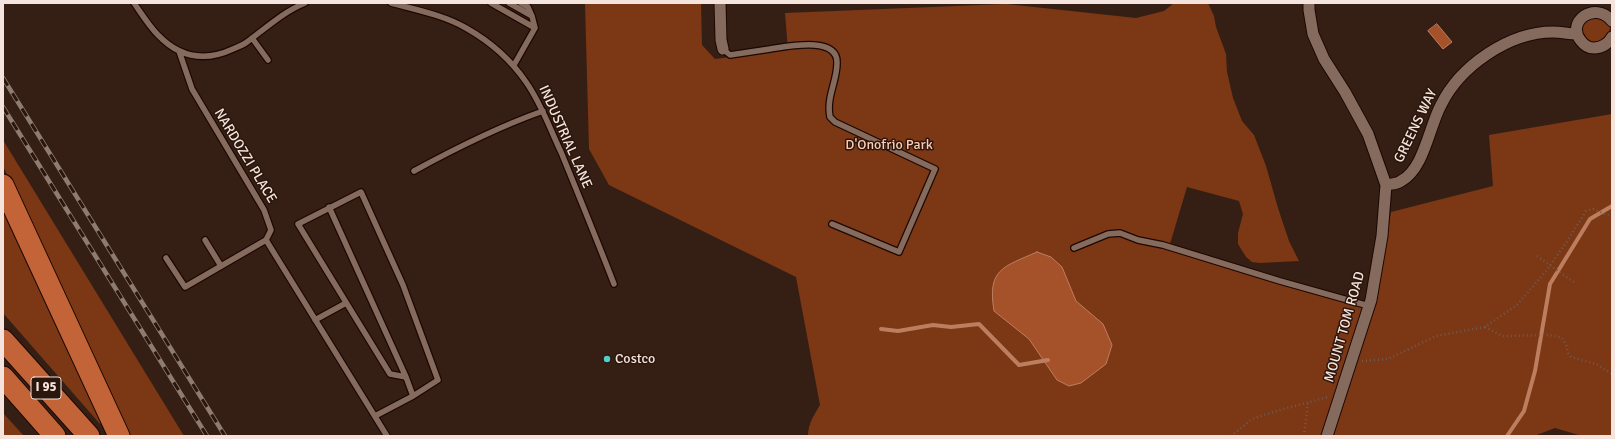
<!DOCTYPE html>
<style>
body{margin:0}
#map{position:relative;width:1615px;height:439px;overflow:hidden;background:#351f15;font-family:Signika,sans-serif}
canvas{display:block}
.frame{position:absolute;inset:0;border:4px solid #f4e4dd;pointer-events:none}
</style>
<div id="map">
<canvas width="1615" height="439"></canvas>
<div class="frame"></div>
</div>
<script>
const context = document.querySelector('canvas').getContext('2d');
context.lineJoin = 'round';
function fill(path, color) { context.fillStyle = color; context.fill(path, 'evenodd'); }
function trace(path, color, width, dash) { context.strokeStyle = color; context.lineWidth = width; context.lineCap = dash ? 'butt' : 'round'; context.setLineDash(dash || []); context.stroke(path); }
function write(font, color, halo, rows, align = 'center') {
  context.font = font + ' Signika,sans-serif'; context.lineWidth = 3; context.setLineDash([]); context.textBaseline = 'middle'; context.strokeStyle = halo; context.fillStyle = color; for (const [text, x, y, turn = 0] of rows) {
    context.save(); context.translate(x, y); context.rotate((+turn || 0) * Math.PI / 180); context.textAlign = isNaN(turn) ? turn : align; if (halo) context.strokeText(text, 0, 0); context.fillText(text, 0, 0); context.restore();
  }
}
fill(new Path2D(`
 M585 3H701L702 45 715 59 788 50 785 13 1006 4 1136 18 1164 11 1174 3H1208L1214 16 1216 27 1226 54 1227 72 1233 98 1242 121 1254 135 1266 166 1278 208 1289 241 1299 261 1260 263 1252 262 1246 257 1238 244V233L1243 214 1239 201 1187 187 1170 244 1376 306 1391 212 1493 186 1489 135 1612 114V436H1582L1555 428 1534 436H808C808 424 814 415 820 405L796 277 609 185 589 149Z
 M1599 14 1610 26 1609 37 1606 41 1586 44 1578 26 1580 22Z
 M3 140 184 436H129L3 166Z
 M3 209 102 421 100 424 3 313Z
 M3 413 24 436H3Z`), '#7c3715');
const water = new Path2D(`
 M1437 24 1452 42 1443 49 1428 31Z
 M1037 252 1051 257 1062 267 1076 301 1103 324 1112 345 1106 364 1081 383 1069 386 1057 380 1029 339 994 311C987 269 1003 267 1037 252Z`);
fill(water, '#a5522b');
trace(water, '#bd7e60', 1);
trace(new Path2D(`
 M881 329 898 331 933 325 951 327 979 324 1019 365 1048 360
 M1507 436 1524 411 1535 371 1550 284 1590 219 1612 206`), '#bd7e60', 4);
const service = new Path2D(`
 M134 3C141 13 149 26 158 35 180 58 205 62 233 49 238 47 243 45 247 42 266 28 283 12 305 3
 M391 3C417 10 443 15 466 28 489 41 511 60 526 82 541 103 550 129 561 152 579 196 597 240 614 284
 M491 3 535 28
 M509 3 532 16 535 28 514 65
 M521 3 528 7 532 16
 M252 38 268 60
 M723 49 730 55C743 53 757 51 770 49 785 47 838 35 837 63 837 82 826 97 830 117L835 122 935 169 899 252 832 224
 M414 171C456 148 498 127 543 111
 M329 207 406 377 413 396
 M205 240 221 266
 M266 240 387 436
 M1074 248 1108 234 1120 233 1138 240 1163 245 1280 281 1369 306
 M166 258 185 287 266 240 271 230 264 210 192 89 179 51
 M315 320 346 303
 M375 416 413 396 438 380 403 285 361 192 298 224 390 374 406 377`);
const minor = new Path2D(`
 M720 3 721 40 723 49
 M1309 3V10L1313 34 1324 59 1345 92 1368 134 1386 185 1382 236 1371 300 1327 436
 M1612 21C1595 0 1565 22 1581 41 1584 45 1589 48 1594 48 1602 48 1609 43 1612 37
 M1386 185C1391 184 1397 184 1401 181 1424 169 1429 127 1441 105 1460 66 1509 32 1553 32 1561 32 1569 34 1577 34`);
const motorway = new Path2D(`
 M3 185 119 436
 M3 340 89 436
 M3 377 55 436`);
trace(service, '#1c0802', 8);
trace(minor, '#1c0802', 13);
trace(motorway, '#1c0802', 23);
trace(new Path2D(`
 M1485 327 1502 336 1550 335 1562 338 1566 344 1568 353 1571 357 1596 364 1612 374
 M1362 361 1388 359 1436 336 1485 327 1517 305 1546 271 1568 240 1586 211 1593 209 1612 217
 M1231 436 1252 419 1280 410 1328 397
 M1304 436 1308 403`), '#6f5b52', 2.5, [1, 3]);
trace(service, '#856a5e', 5.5);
trace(minor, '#856a5e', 11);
trace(motorway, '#c36438', 21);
const rail = new Path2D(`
 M3 78 225 436
 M3 107 207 436`);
trace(rail, '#8e7b72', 4.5);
trace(rail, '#2b160c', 3, [9]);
trace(new Path2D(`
 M1537 256 1575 283`), '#6f5b52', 2.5, [1, 3]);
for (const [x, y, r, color] of [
 [607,359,4,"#52cdcc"]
]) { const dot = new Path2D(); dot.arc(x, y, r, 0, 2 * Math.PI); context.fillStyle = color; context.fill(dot); trace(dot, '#2b160c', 1.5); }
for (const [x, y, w] of [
 [46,388,30]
]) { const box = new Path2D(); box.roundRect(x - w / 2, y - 11, w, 22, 3); context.fillStyle = '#2b160c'; context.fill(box); trace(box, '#f4e4dd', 1); }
write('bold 13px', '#f4e4dd', null, [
 ["I 95",46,388]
]);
write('14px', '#f4e4dd', '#2b160c', [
 ["GREENS WAY",1416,126,-64],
 ["INDUSTRIAL LANE",565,137,66],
 ["NARDOZZI PLACE",245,156,59],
 ["MOUNT TOM ROAD",1345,327,-74]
]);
write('14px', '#fbcbb7', '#2b160c', [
 ["D'Onofrio Park",889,145]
]);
write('14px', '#f4e4dd', '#2b160c', [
 ["Costco",615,359]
], 'left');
</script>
